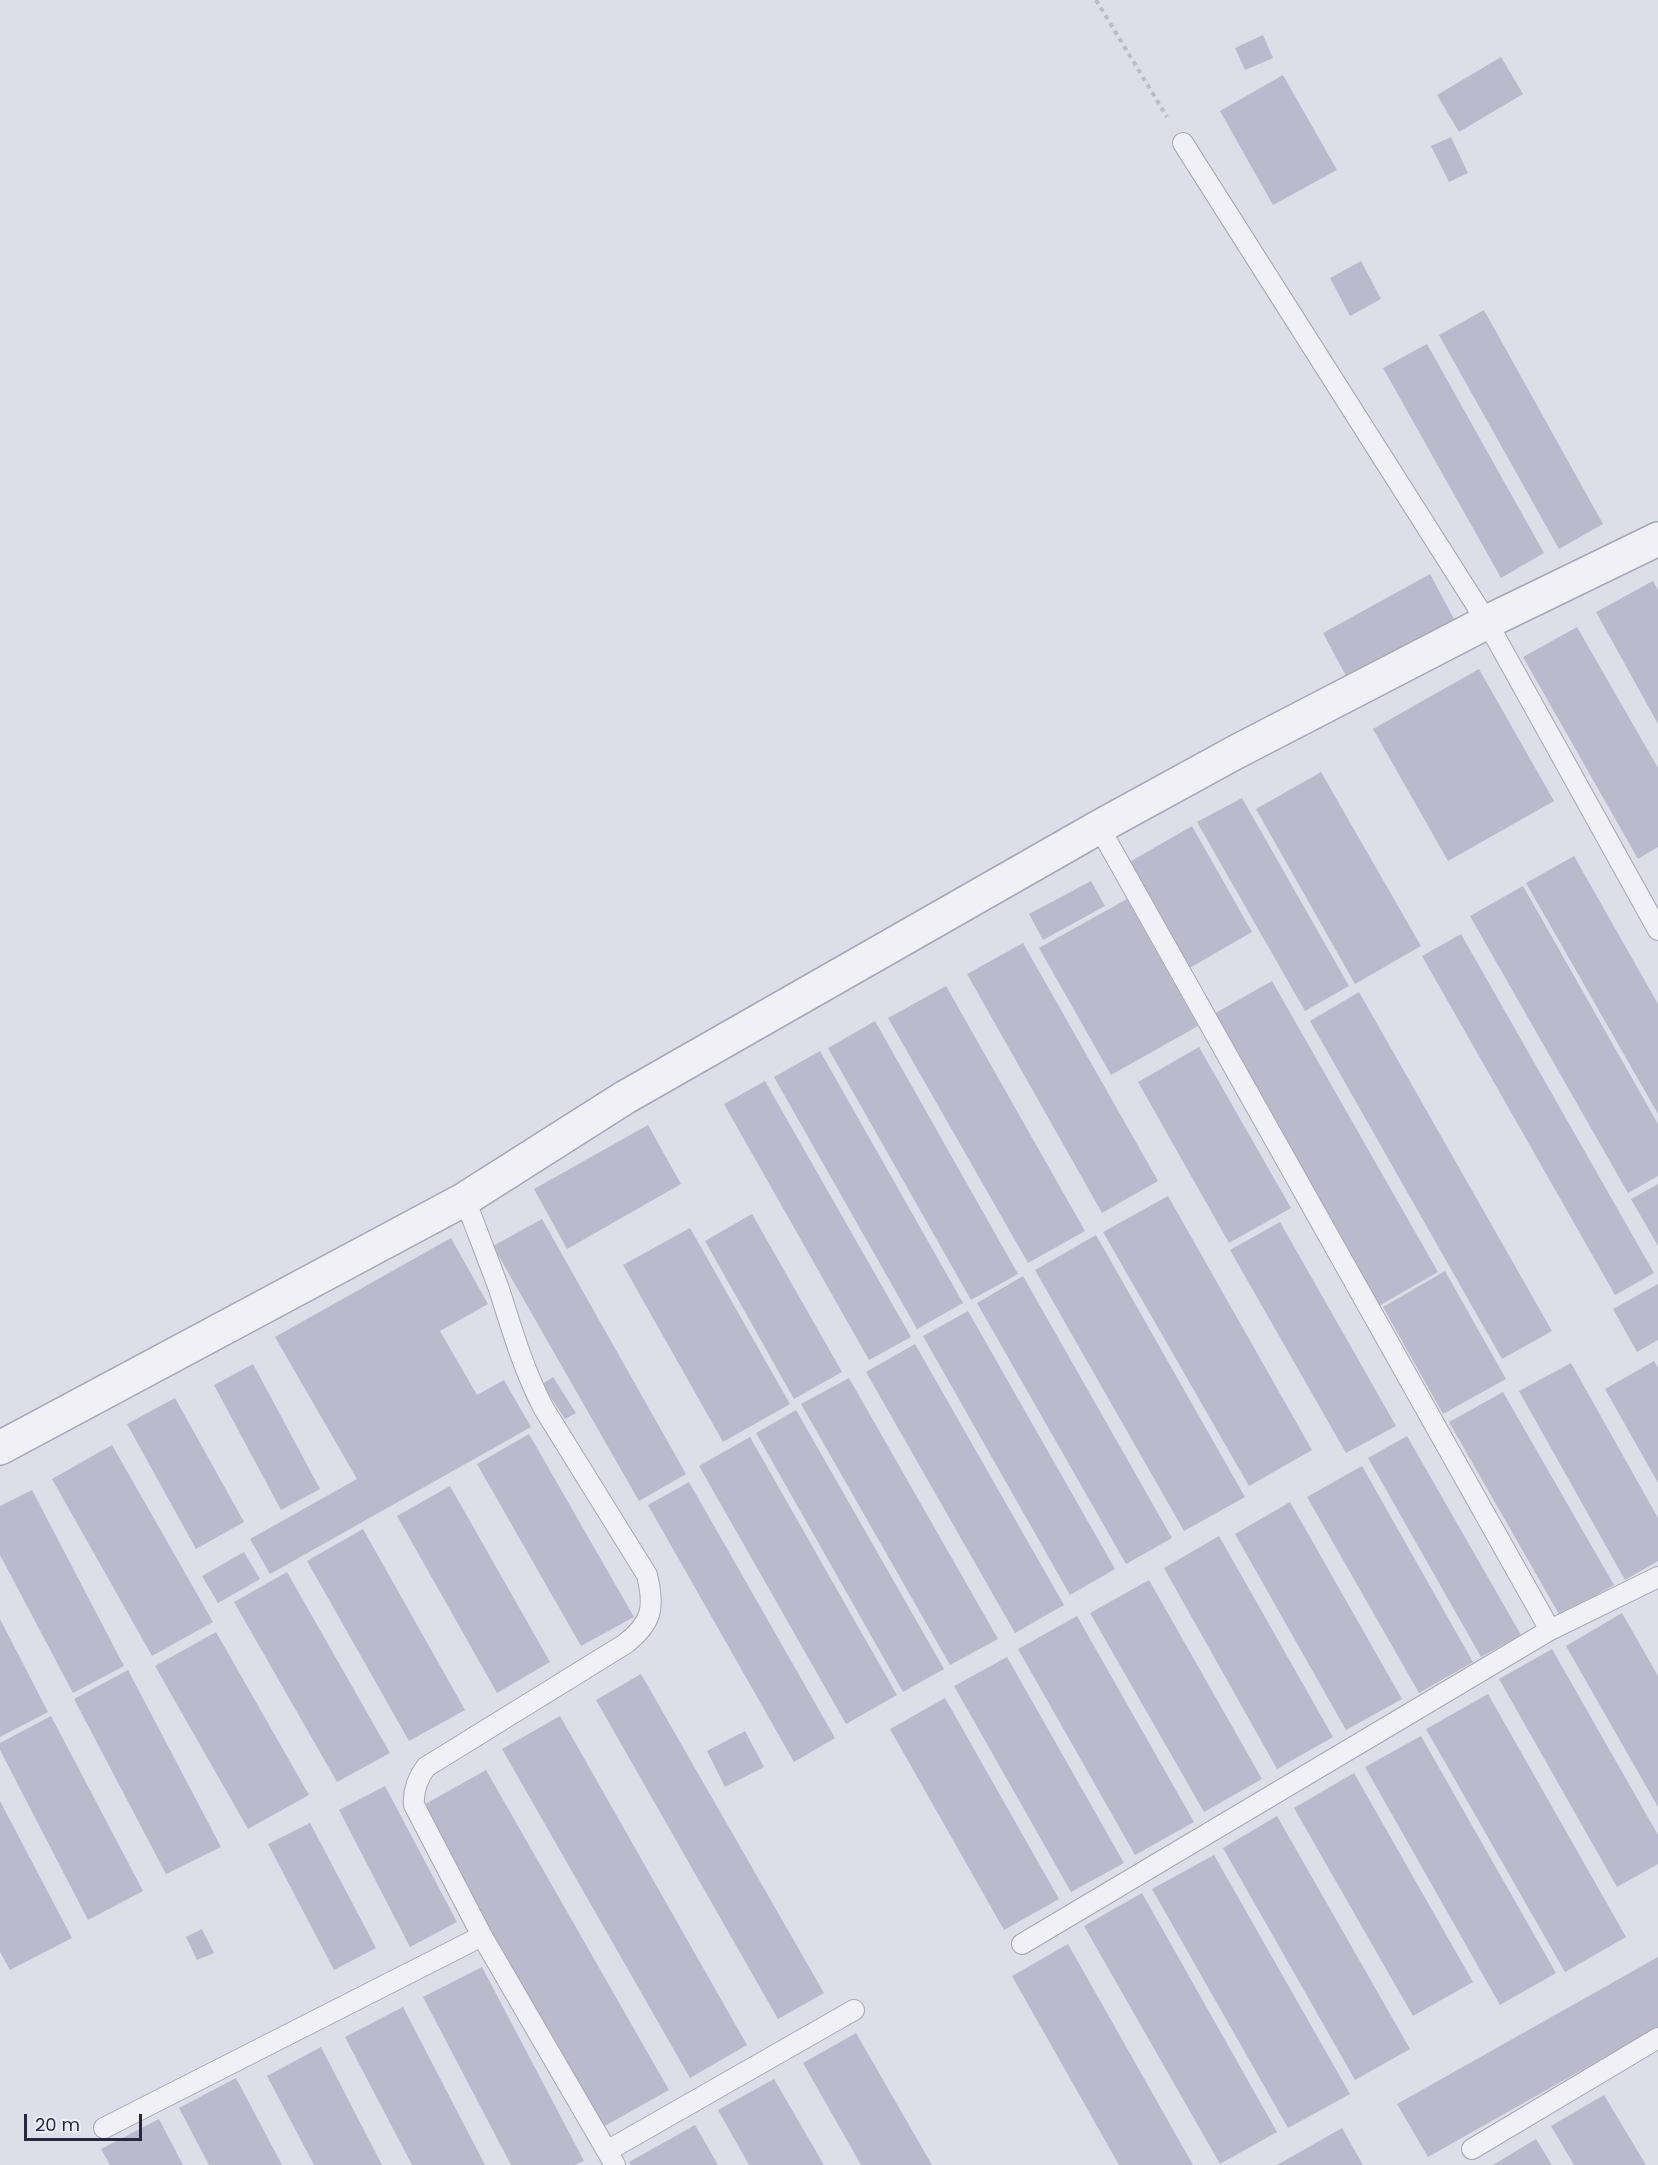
<!DOCTYPE html>
<style>
body{margin:0}
#map{position:relative;width:1658px;height:2165px;overflow:hidden;background:#dddee8;font-family:Poppins,sans-serif}
canvas{display:block}
.scale{position:absolute;left:24px;top:2114px;width:118px;height:27px;box-sizing:border-box;border:3px solid #252840;border-top:0;padding-left:8px;font-size:18px;line-height:21px;white-space:nowrap;color:#252840;-webkit-text-stroke:4px #eceef6;paint-order:stroke}
</style>
<div id="map">
<canvas width="1658" height="2165"></canvas>
<div class="scale">20 m</div>
</div>
<script>
const context = document.querySelector('canvas').getContext('2d');
context.lineJoin = 'round';
function fill(path, color) { context.fillStyle = color; context.fill(path, 'evenodd'); }
function trace(path, color, width, dash) { context.strokeStyle = color; context.lineWidth = width; context.lineCap = dash ? 'butt' : 'round'; context.setLineDash(dash || []); context.stroke(path); }
fill(new Path2D(`
 M1263 35 1273 58 1245 70 1235 48Z
 M1501 57 1523 94 1459 132 1437 95Z
 M1283 75 1337 170 1273 205 1220 111Z
 M1451 137 1468 173 1449 182 1431 146Z
 M1361 261 1381 299 1350 316 1330 278Z
 M1484 310 1603 524 1559 549 1439 335Z
 M1427 344 1544 553 1501 578 1383 368Z
 M1430 574 1454 619 1347 678 1323 633Z
 M1653 581 1658 590V724L1596 612Z
 M1577 627 1658 768V847L1638 859 1523 657Z
 M1479 669 1554 801 1448 861 1373 729Z
 M1321 772 1421 946 1355 984 1256 809Z
 M1242 798 1349 986 1305 1011 1197 822Z
 M1192 826 1252 932 1186 970 1126 864Z
 M1574 856 1658 1004V1114L1526 883Z
 M1091 881 1105 906 1043 940 1029 914Z
 M1523 886 1658 1124V1176L1628 1193 1470 916Z
 M1127 899 1198 1026 1111 1075 1039 948Z
 M1461 934 1654 1273 1615 1295 1422 956Z
 M1023 943 1158 1181 1102 1213 967 974Z
 M1272 981 1438 1272 1377 1307 1212 1015Z
 M946 986 1085 1231 1028 1263 888 1018Z
 M1359 992 1552 1331 1502 1359 1310 1021Z
 M875 1021 1018 1274 971 1300 828 1048Z
 M1199 1047 1291 1208 1229 1243 1138 1082Z
 M820 1051 963 1303 917 1329 774 1077Z
 M765 1081 911 1337 869 1360 724 1104Z
 M648 1125 681 1184 567 1249 534 1189Z
 M1658 1184V1246L1631 1199Z
 M1168 1196 1312 1450 1249 1486 1103 1232Z
 M752 1214 842 1372 794 1399 705 1241Z
 M542 1219 686 1474 639 1501 493 1246Z
 M1280 1222 1396 1426 1346 1453 1230 1250Z
 M690 1228 790 1404 723 1442 623 1265Z
 M1096 1235 1245 1497 1184 1531 1035 1270Z
 M451 1238 488 1304 440 1331 477 1395 504 1380 531 1427 270 1574 250 1539 357 1479 275 1337Z
 M1445 1271 1506 1379 1443 1414 1383 1307Z
 M1023 1276 1172 1538 1126 1564 977 1303Z
 M1658 1284V1340L1637 1352 1613 1309Z
 M968 1311 1115 1569 1070 1595 923 1336Z
 M915 1344 1064 1605 1015 1633 866 1372Z
 M1654 1361 1658 1368V1483L1605 1389Z
 M1571 1363 1658 1518V1561L1625 1580 1519 1391Z
 M253 1364 320 1489 281 1510 214 1385Z
 M553 1377 576 1413 565 1419 542 1384Z
 M849 1378 998 1639 950 1665 801 1404Z
 M1503 1392 1614 1585 1560 1616 1449 1422Z
 M175 1398 244 1522 196 1549 127 1424Z
 M796 1410 944 1669 903 1692 756 1433Z
 M529 1434 634 1617 581 1646 477 1464Z
 M1407 1436 1521 1635 1481 1657 1368 1458Z
 M750 1437 897 1695 846 1724 699 1466Z
 M112 1445 213 1622 152 1656 52 1479Z
 M1362 1466 1473 1662 1419 1693 1307 1497Z
 M689 1482 835 1738 794 1762 648 1505Z
 M450 1486 550 1662 497 1693 397 1516Z
 M32 1490 124 1666 73 1693 0 1555V1506Z
 M1290 1502 1402 1699 1346 1730 1235 1534Z
 M363 1529 465 1710 409 1741 307 1561Z
 M1219 1536 1333 1737 1277 1769 1164 1568Z
 M244 1552 260 1579 218 1603 202 1576Z
 M287 1572 390 1753 337 1782 234 1602Z
 M1149 1580 1262 1779 1204 1812 1090 1613Z
 M1622 1613 1658 1676V1807L1566 1646Z
 M1077 1616 1194 1822 1135 1855 1018 1649Z
 M0 1619 48 1712 0 1737Z
 M216 1632 309 1795 248 1829 155 1666Z
 M1552 1649 1658 1835V1864L1617 1887 1499 1679Z
 M1007 1657 1124 1863 1071 1892 954 1686Z
 M128 1670 221 1847 166 1874 74 1699Z
 M641 1674 824 1993 778 2019 596 1700Z
 M1488 1694 1626 1937 1565 1972 1426 1729Z
 M945 1698 1059 1899 1004 1930 890 1729Z
 M51 1716 143 1891 88 1920 0 1750V1743Z
 M560 1716 747 2045 690 2078 502 1749Z
 M745 1731 764 1767 725 1787 707 1751Z
 M1421 1736 1556 1973 1500 2005 1365 1767Z
 M486 1770 669 2090 603 2127 420 1807Z
 M1354 1773 1473 1982 1413 2016 1294 1808Z
 M385 1786 457 1922 410 1947 339 1810Z
 M0 1801 72 1938 10 1970 0 1952Z
 M1277 1816 1410 2049 1355 2080 1223 1848Z
 M310 1823 376 1948 334 1970 268 1844Z
 M1214 1855 1350 2094 1288 2128 1152 1889Z
 M1142 1893 1277 2132 1220 2164 1084 1926Z
 M202 1929 214 1953 197 1960 186 1937Z
 M1068 1944 1193 2165H1119L1012 1976Z
 M1658 1957V2027L1428 2157 1397 2104Z
 M482 1967 584 2161 575 2165H511L423 1997Z
 M403 2007 485 2165H412L345 2037Z
 M856 2033 932 2165H861L803 2063Z
 M321 2047 382 2165H314L267 2076Z
 M236 2078 282 2165H209L179 2108Z
 M774 2079 824 2165H749L718 2110Z
 M1604 2095 1646 2165H1574L1551 2126Z
 M159 2119 183 2165H110L101 2149Z
 M695 2125 718 2165H631L629 2162Z
 M1342 2128 1363 2165H1277Z
 M1536 2139 1552 2165H1493Z`), '#b9bbcc');
const lane = new Path2D(`
 M1183 143 1487 622 1658 930
 M1099 827 1550 1630
 M465 1199C476 1229 488 1259 499 1289 512 1330 524 1371 544 1409L647 1575C655 1608 652 1623 625 1644L426 1767C417 1779 413 1791 414 1805L482 1936 615 2165
 M1022 1944 1550 1630 1658 1577
 M104 2128 482 1936
 M1472 2149 1658 2038
 M607 2151 854 2010`);
const street = new Path2D(`
 M0 1448 465 1199 624 1098 1099 827 1236 752 1487 622 1658 539`);
trace(lane, '#a6a7b6', 22);
trace(street, '#a6a7b6', 36);
trace(new Path2D(`
 M1096 0 1167 117`), '#bbbcc7', 4, [4.5, 4.5]);
trace(lane, '#f0f0f6', 20);
trace(street, '#f0f0f6', 33);
</script>
